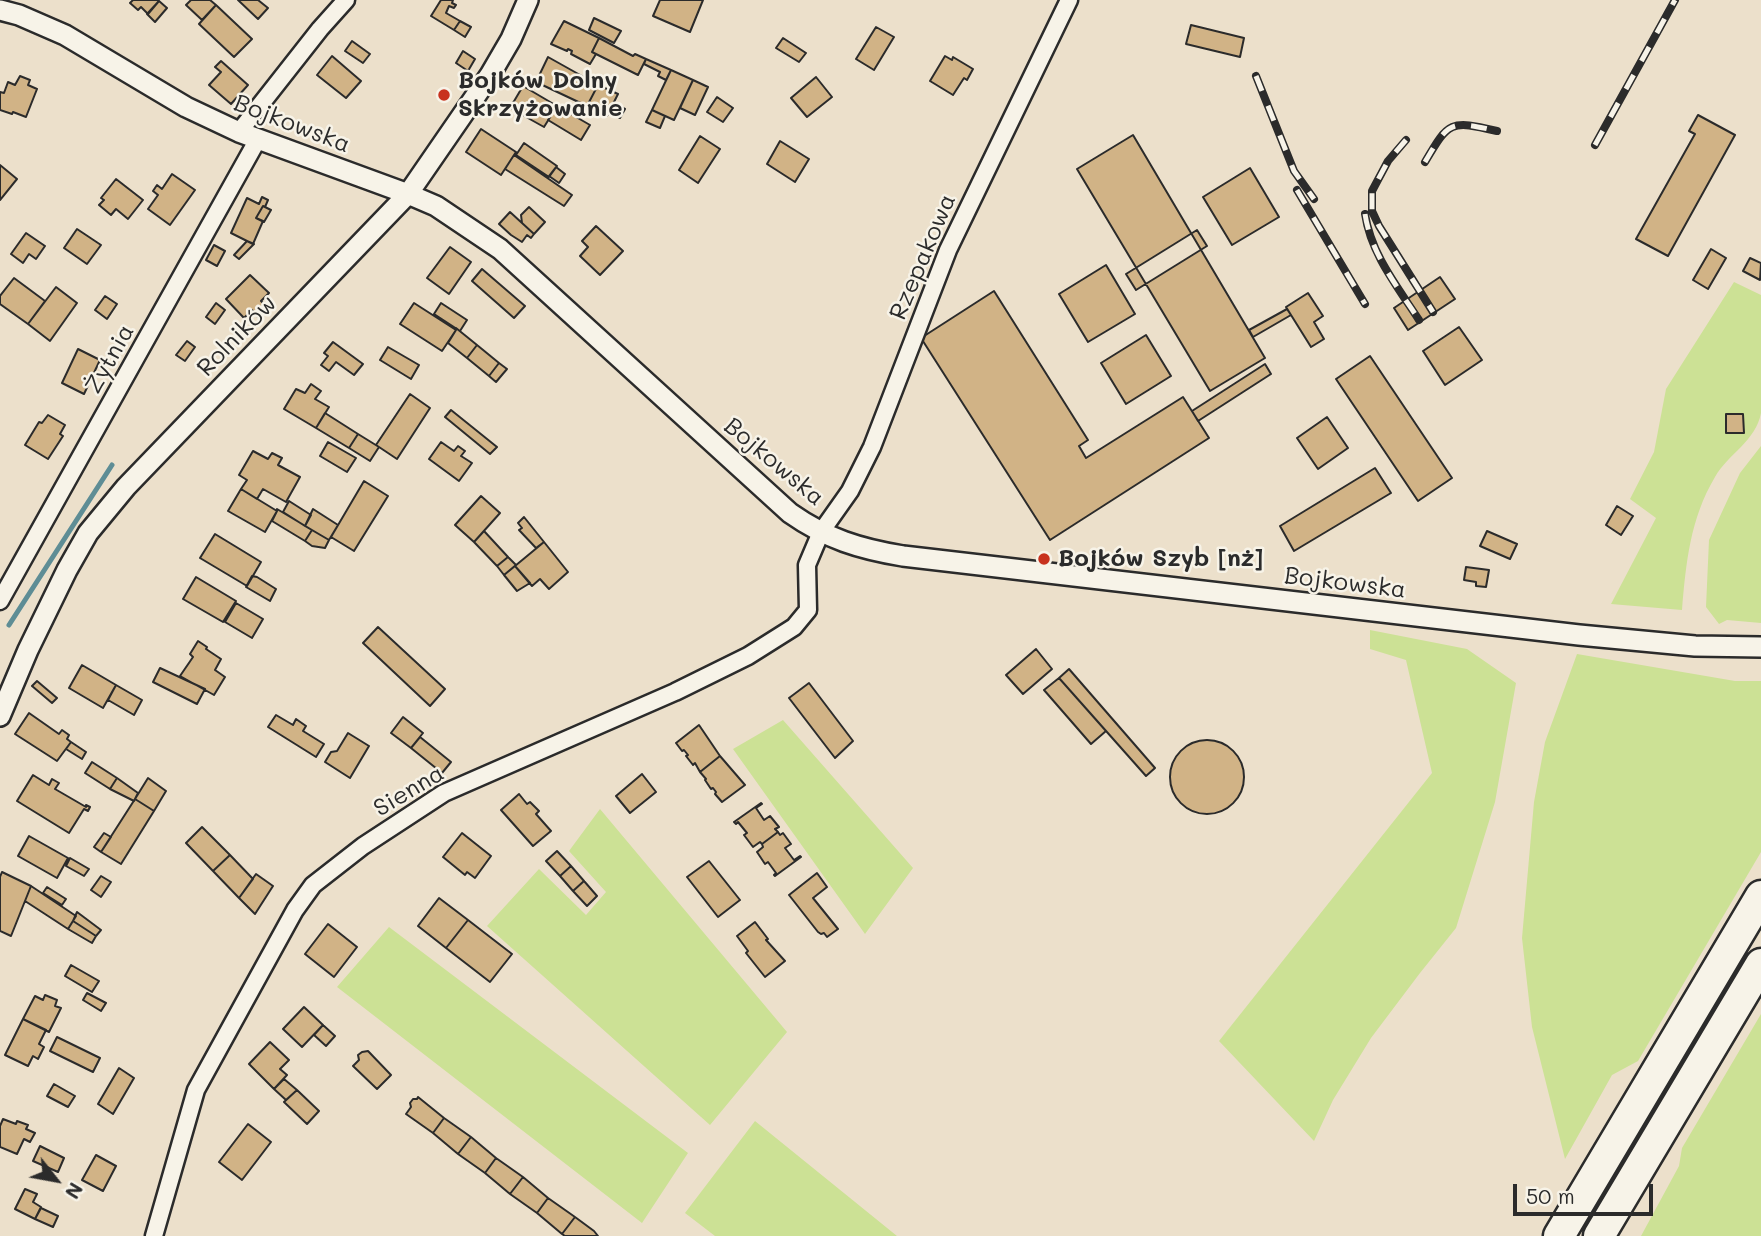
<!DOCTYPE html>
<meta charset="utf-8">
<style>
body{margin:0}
#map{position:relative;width:1761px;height:1236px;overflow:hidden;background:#ece0cb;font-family:Mali,sans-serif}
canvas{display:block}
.north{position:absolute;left:21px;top:1145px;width:70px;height:70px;-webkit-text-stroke:5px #f7f3e8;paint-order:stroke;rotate:121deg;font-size:19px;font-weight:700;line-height:28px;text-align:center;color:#2b2b2b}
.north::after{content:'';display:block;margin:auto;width:24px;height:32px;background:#2b2b2b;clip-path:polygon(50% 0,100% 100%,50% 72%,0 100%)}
.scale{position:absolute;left:1513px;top:1184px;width:140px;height:32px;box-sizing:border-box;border:4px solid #2b2b2b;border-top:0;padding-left:9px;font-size:21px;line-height:24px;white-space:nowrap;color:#2b2b2b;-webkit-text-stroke:5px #f7f3e8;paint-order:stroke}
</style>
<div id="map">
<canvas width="1761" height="1236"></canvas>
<div class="north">N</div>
<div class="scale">50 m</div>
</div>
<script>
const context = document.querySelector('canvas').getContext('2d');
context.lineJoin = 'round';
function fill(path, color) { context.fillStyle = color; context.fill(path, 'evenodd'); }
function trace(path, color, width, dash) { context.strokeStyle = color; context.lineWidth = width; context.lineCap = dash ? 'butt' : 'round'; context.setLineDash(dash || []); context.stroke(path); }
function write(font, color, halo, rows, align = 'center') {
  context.font = font + ' Mali,sans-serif'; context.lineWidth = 5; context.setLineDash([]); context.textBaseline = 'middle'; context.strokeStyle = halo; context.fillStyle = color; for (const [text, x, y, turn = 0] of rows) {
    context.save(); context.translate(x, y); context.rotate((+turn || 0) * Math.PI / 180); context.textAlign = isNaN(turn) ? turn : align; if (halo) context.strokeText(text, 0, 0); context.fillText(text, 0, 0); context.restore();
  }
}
fill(new Path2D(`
 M1734 282 1761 295C1761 322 1761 349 1761 375 1761 387 1761 401 1761 413 1756 441 1728 454 1715 477 1690 519 1686 563 1682 610L1611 604 1656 518 1630 499 1654 452 1666 389Z
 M1761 446V623L1727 620 1719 624 1706 607 1709 540 1740 473Z
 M1370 630 1467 649 1516 683 1495 802 1456 928 1420 973 1371 1038 1333 1100 1314 1141 1219 1041 1432 773 1406 660 1370 649Z
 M1577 654 1735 681H1761V852L1638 1061 1612 1075 1565 1159 1532 1027 1522 938 1534 802 1545 742Z
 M783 720 913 868 865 934 733 749Z
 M600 809 787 1032 710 1125 487 926 539 869 586 915 606 892 569 851Z
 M389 927 688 1153 642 1223 337 987Z
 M1761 1014V1236H1641L1679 1166 1682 1148Z
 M755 1121 897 1236H715L685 1213Z`), '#cce195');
trace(new Path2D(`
 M9 625 112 465`), '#5e8d95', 5);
const building = new Path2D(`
 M133 0H157L159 1 148 14 141 7 138 10 130 3Z
 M191 0H210L216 5 202 20 186 5Z
 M238 0H258L268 8 258 19Z
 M441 0H453L452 3 456 5 454 8 449 6 446 13 460 21 454 30 431 16Z
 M660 0H703L690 32 653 16Z
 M159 1 167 8 155 22 147 14Z
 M216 5 252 39 234 57 199 24Z
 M594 18 621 31 614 43 589 30Z
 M460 21 471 27 465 37 454 30Z
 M564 21 599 38 592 52 596 54 590 64 571 54 572 51 568 49 567 51 551 44Z
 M1191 25 1244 38 1240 57 1186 44Z
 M876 27 894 37 874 70 856 59Z
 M599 38 633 56 635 54 646 59 638 75 592 52Z
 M783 38 806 53 799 62 776 48Z
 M352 41 370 54 363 63 345 51Z
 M463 51 475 59 468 71 456 63Z
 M332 56 361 81 346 98 317 75Z
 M945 56 952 60 953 57 973 69 967 80 964 78 953 95 930 81Z
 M548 57 598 85 587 106 536 82Z
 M646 59 671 70 666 80 658 76 660 72 644 64Z
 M221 61 248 85 231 104 209 85 221 72 215 67Z
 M671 70 693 80 674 120 652 110Z
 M20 76 30 80 28 85 37 89 26 117 13 112 12 114 0 110V92L4 93 8 82 15 85Z
 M816 77 832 97 807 117 791 98Z
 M693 80 708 87 695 115 680 108Z
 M598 85 618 94 607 116 587 106Z
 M523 86 557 106 544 127 510 108Z
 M717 97 733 108 723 122 707 112Z
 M614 103 625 109 620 118 609 112Z
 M557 106 590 125 581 140 548 120Z
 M652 110 665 116 660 128 646 122Z
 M1698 115 1735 135 1668 256 1636 239 1695 134 1689 131Z
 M481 129 516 152 501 175 466 152Z
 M1133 135 1265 358 1210 391 1077 169Z
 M700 136 720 149 698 183 679 170Z
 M780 141 809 159 795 182 767 164Z
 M524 143 557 166 549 177 516 155Z
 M514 155 572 195 564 206 505 169Z
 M0 165 17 179 0 200Z
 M556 167 565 174 559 183 549 176Z
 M1250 168 1279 217 1232 245 1203 197Z
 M172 174 195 190 170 225 148 209 158 195 153 191 157 185 162 189Z
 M116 179 143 200 128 219 116 209 111 215 99 205 104 200 101 198Z
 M262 197 268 200 265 207 263 206 256 218 263 221 253 244 231 233 247 198 259 204Z
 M263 206 271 210 264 222 256 218Z
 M529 207 545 222 534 234 522 223 521 215Z
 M510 212 534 234 531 238 527 235 522 242 511 235 499 224Z
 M596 226 623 251 600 275 580 256 588 247 582 241Z
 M77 229 101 245 87 264 64 248Z
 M1197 230 1207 246 1136 290 1126 274Z
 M26 233 45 246 36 259 29 254 23 263 11 254Z
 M247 241 254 244 239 259 234 255Z
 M214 245 225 251 217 266 206 260Z
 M450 247 471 262 449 294 427 278Z
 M1711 249 1726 258 1708 289 1693 280Z
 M1750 258 1761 263 1760 280 1743 271Z
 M1106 265 1135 314 1088 342 1059 294Z
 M482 269 525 306 514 318 472 281Z
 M250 275 269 293 261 301 268 308 258 317 252 310 244 318 226 299Z
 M1440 277 1455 299 1408 330 1394 308Z
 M14 278 45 301 28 324 0 304V296Z
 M56 287 77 303 50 341 28 324Z
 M994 291 1088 440 1079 446 1086 458 1183 397 1209 438 1050 540 921 338Z
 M1308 293 1323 316 1314 322 1324 339 1311 347 1286 307Z
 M105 296 117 304 107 319 95 310Z
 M216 303 225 310 215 324 206 317Z
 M414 303 456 330 442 351 400 324Z
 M441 303 467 320 460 331 434 314Z
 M1287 309 1291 315 1253 337 1249 330Z
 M1459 327 1482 360 1445 385 1423 351Z
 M456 328 477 345 467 358 448 343 456 330Z
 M1146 335 1171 376 1126 404 1101 363Z
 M187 341 195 347 185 361 176 355Z
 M333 342 363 364 354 375 336 362 329 371 321 365 328 356 324 353Z
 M477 345 499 363 489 376 467 358Z
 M388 347 419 365 411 379 380 360Z
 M78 349 100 360 84 394 62 383Z
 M1370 356 1452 478 1418 501 1336 379Z
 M499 363 507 369 496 382 489 376Z
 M1265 364 1271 374 1198 421 1192 411Z
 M311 384 321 391 315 399 329 407 316 428 284 409 296 389 305 393Z
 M410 394 430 408 397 459 376 445Z
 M451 410 497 447 490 454 445 417Z
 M325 413 358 434 349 448 316 428Z
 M1726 414H1743L1744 433H1726Z
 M48 415 65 425 60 434 63 436 48 459 25 445 39 422 42 423Z
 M1327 417 1348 448 1318 469 1297 438Z
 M358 434 379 447 370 461 349 448Z
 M328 442 356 458 347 472 320 456Z
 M441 442 454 451 458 446 465 451 461 456 472 463 459 481 429 459Z
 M253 451 268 459 272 453 282 458 278 465 300 477 286 502 263 489 257 499 241 489 247 480 239 475Z
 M1375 468 1391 493 1294 551 1280 526Z
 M364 481 388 496 354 551 331 537Z
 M241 489 277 511 265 532 228 511Z
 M481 496 500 513 474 542 455 525Z
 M289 501 311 515 305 526 283 512Z
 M1617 506 1633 516 1621 535 1606 525Z
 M277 509 312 530 305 541 272 521 277 511Z
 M313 509 338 525 329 540 305 526Z
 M524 517 544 542 536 548 519 530 522 528 518 523Z
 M312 530 329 540 325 548 312 546 305 541Z
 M484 531 508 557 497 566 474 542Z
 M1487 531 1517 544 1510 559 1480 546Z
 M215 534 261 562 247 586 200 558Z
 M544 542 568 572 549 589 540 579 532 586 515 566Z
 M508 557 516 565 504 575 497 566Z
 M515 566 530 583 517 591 504 575Z
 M1466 567 1489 570 1486 587 1476 586V582L1464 580Z
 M252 576 257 577 276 589 270 601 246 587Z
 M196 577 236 601 223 622 183 599Z
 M236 603 263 619 252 638 225 622Z
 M378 627 445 689 430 706 363 643Z
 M198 641 207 647 206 649 221 659 215 670 225 677 214 695 180 676 193 657 190 654Z
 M1036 649 1052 669 1023 694 1006 675Z
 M82 665 116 685 103 708 69 688Z
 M160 668 205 689 197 704 153 682Z
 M1069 669 1155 768 1146 776 1059 678Z
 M1059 678 1106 731 1091 744 1044 690Z
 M37 681 57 698 52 703 32 686Z
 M809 683 853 741 835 758 789 698Z
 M116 685 142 700 134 715 108 700Z
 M29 713 59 734 62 730 69 735 67 739 71 742 57 761 15 734Z
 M276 715 293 725 296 719 306 726 303 731 324 744 316 757 268 727Z
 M403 717 423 733 411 748 391 733Z
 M699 725 720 756 700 772 695 763 693 765 686 756 688 755 684 750 682 751 676 743Z
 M348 733 369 746 350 778 325 762 331 752 337 751Z
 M420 737 451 762 442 773 411 748Z
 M1170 777a37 37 0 1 1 74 0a37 37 0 1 1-74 0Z
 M71 742 86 752 82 759 66 749Z
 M720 756 745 785 722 802 715 794 716 792 713 788 711 789 705 780 706 779 700 772Z
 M92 762 117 778 110 789 85 773Z
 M642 774 656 792 630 813 616 796Z
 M33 775 49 785 52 779 59 783 55 789 86 807V805L90 807 88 811 84 809 69 833 17 801Z
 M117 778 138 793 134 801 110 789Z
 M148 778 166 791 154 811 135 799Z
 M519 794 527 804 530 802 539 811 536 814 551 831 533 846 501 810Z
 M135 799 154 811 121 864 101 852Z
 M761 803 762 804 756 808 764 820 770 816 779 827 775 829 778 832 762 844 760 842 753 847 744 835 747 833 738 822 736 824 734 822Z
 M202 827 230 855 213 871 186 843Z
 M778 832 780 835 783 833 791 844 785 848 794 860 800 856 801 857 775 876 774 875 776 873 768 862 765 864 757 852 763 847 762 844Z
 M104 833 111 837 101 852 94 847Z
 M462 833 491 856 475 878 467 872 465 875 443 857Z
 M29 836 68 858 57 878 18 856Z
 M557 851 571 866 560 876 546 861Z
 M230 855 253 879 239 898 213 871Z
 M70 858 89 869 84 876 66 866Z
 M709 861 740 900 718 917 687 877Z
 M571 866 584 881 573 891 560 876Z
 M2 872 31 886 11 936 0 931V877Z
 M817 873 827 887 813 898 838 929 827 937 824 933 821 934 818 932 789 895Z
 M256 874 273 886 255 914 239 898Z
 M101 876 111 882 101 897 91 890Z
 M584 881 597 896 587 906 573 891Z
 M31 886 76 916 68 929 25 901Z
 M47 887 66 899 62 905 43 893Z
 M439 898 468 920 446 948 418 926Z
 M77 912 101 930 96 936 73 921Z
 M468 920 512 954 490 982 446 948Z
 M73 921 96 936 92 943 68 929Z
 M755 922 768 939 766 940 785 961 765 977 746 953 748 951 737 936Z
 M328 924 357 947 334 977 305 954Z
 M71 965 99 981 92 992 65 976Z
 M87 993 106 1003 101 1011 83 1000Z
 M45 995 57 1000 55 1006 61 1008 49 1032 23 1019 35 996 43 1000Z
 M304 1007 323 1025 302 1047 283 1029Z
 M23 1019 46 1030 39 1044 44 1047 38 1059 33 1056 28 1066 5 1055Z
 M323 1025 335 1036 326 1046 314 1035Z
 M57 1037 100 1058 93 1072 50 1051Z
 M270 1042 289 1060 280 1069 287 1075 274 1089 249 1064Z
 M368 1051 391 1075 377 1089 353 1066 359 1060 358 1055 362 1052Z
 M119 1068 134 1078 113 1114 98 1104Z
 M284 1079 297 1090 286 1100 274 1089Z
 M54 1084 75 1096 68 1107 47 1096Z
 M297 1090 319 1111 307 1124 284 1102Z
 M418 1097 444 1118 433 1133 406 1114 411 1107 410 1103 413 1099H417Z
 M444 1118 471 1137 458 1154 433 1133Z
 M3 1119 16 1124 17 1121 28 1125 26 1129 35 1133 30 1142 24 1139 17 1154 0 1147V1126Z
 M248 1124 271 1142 242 1180 219 1162Z
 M471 1137 496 1158 485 1173 458 1154Z
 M40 1146 64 1158 58 1172 33 1161Z
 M96 1155 116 1166 103 1191 82 1180Z
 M496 1158 523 1177 510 1194 485 1173Z
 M523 1177 548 1198 537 1213 510 1194Z
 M25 1189 37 1194 33 1202 41 1207 35 1219 15 1209Z
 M548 1198 575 1217 562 1234 537 1213Z
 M41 1208 58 1216 53 1227 35 1219Z
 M575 1217 594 1231 598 1236H565L562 1234Z`);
fill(building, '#d1b386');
trace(building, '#2b2b2b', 2);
const minor = new Path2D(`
 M239 132 320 29 346 0
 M0 601 258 139
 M154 1236 196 1090 295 910 313 885 363 846 444 793 675 692 748 656 794 627 808 610 807 565 821 532 850 491 872 447 948 250 1069 0`);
const tertiary = new Path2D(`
 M0 10 19 15 65 35 186 107 239 132 408 194 436 206 500 249 790 513C827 539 860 549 903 556L1579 635 1695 646 1761 647
 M0 716 28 650 67 570 88 533 126 487 408 194 490 75 511 39 528 0`);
const motorway = new Path2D(`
 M1559 1236 1761 896
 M1599 1236 1761 964`);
trace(minor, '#2b2b2b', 21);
trace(tertiary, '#2b2b2b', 24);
trace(motorway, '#2b2b2b', 35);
trace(minor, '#f7f3e8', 16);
trace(tertiary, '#f7f3e8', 19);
trace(motorway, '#f7f3e8', 30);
const rail = new Path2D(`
 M1256 76 1294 171 1314 199
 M1406 140 1388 161 1372 191V211L1379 226 1433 312
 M1595 145 1675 0
 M1425 162C1449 121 1450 120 1497 131
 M1297 190 1365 304
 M1365 214C1371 254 1397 286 1419 320`);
trace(rail, '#2b2b2b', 8);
trace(rail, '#f7f3e8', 5, [16]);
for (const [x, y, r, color] of [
 [444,95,7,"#c8321e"],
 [1044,559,7,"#c8321e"]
]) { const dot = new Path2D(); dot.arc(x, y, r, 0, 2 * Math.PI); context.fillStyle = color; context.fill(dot); trace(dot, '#f7f3e8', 2.5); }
write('bold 24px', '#2b2b2b', '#f7f3e8', [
 ["Bojków Dolny",458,81],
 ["Skrzyżowanie",458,109],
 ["Bojków Szyb [nż]",1058,559]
], 'left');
write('24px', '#2b2b2b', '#f7f3e8', [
 ["Bojkowska",292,124,21],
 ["Rzepakowa",923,257,-67],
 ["Rolników",237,336,-46],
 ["Żytnia",110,359,-61],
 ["Bojkowska",774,462,40],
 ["Bojkowska",1345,583,7],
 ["Sienna",409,791,-31]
]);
</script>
